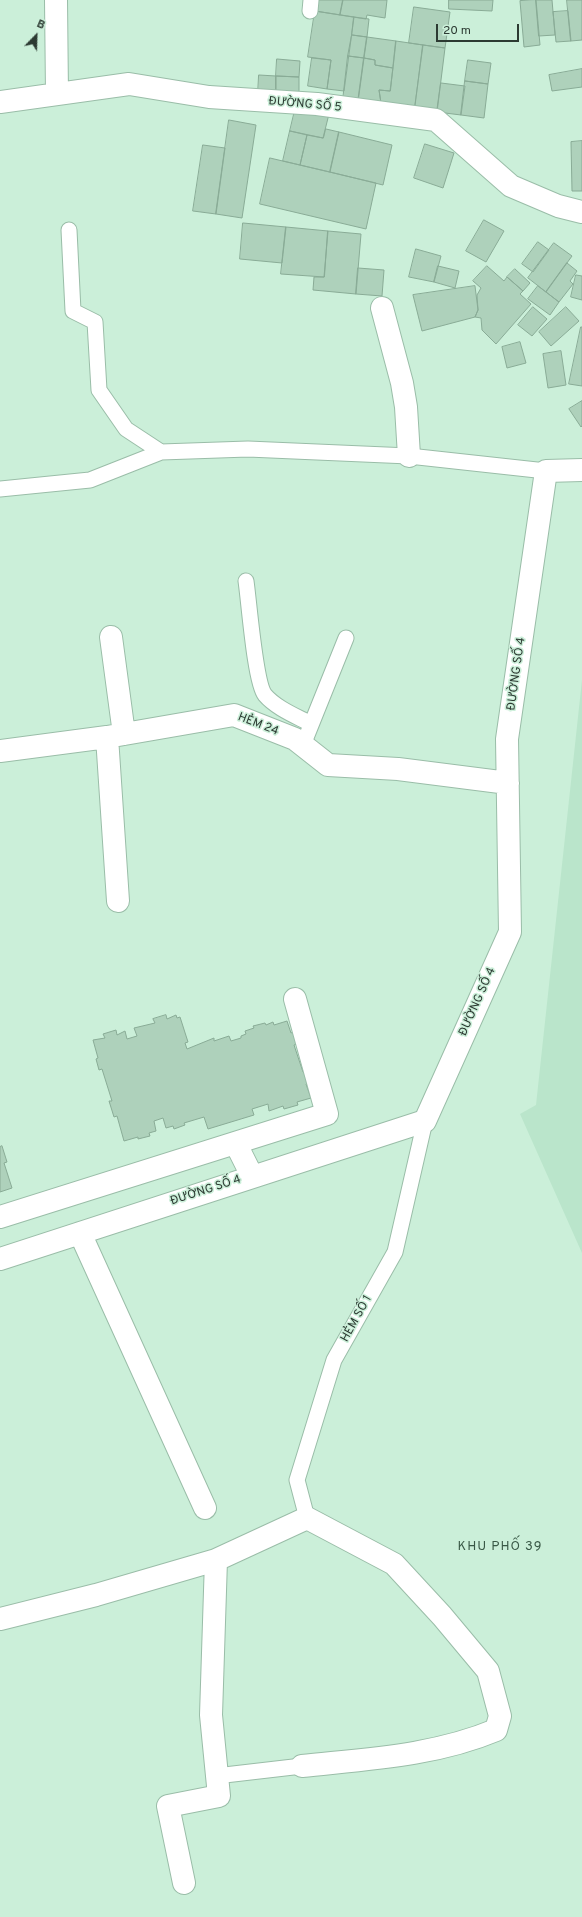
<!DOCTYPE html>
<meta charset="utf-8">
<style>
body{margin:0}
#map{position:relative;width:582px;height:1917px;overflow:hidden;background:#cbefd9;font-family:Overpass,sans-serif}
canvas{display:block}
.north{position:absolute;left:16px;top:16px;width:40px;height:40px;-webkit-text-stroke:3px #cbefd9;paint-order:stroke;rotate:23deg;font-size:11px;font-weight:700;line-height:16px;text-align:center;color:#2c3a32}
.north::after{content:'';display:block;margin:auto;width:14px;height:18px;background:#2c3a32;clip-path:polygon(50% 0,100% 100%,50% 72%,0 100%)}
.scale{position:absolute;left:436px;top:24px;width:83px;height:18px;box-sizing:border-box;border:2px solid #2c3a32;border-top:0;padding-left:5px;font-size:12px;line-height:14px;white-space:nowrap;color:#2c3a32;-webkit-text-stroke:3px #cbefd9;paint-order:stroke}
</style>
<div id="map">
<canvas width="582" height="1917"></canvas>
<div class="north">B</div>
<div class="scale">20 m</div>
</div>
<script>
const context = document.querySelector('canvas').getContext('2d');
context.lineJoin = 'round';
function fill(path, color) { context.fillStyle = color; context.fill(path, 'evenodd'); }
function trace(path, color, width, dash) { context.strokeStyle = color; context.lineWidth = width; context.lineCap = dash ? 'butt' : 'round'; context.setLineDash(dash || []); context.stroke(path); }
function write(font, color, halo, rows, align = 'center') {
  context.font = font + ' Overpass,sans-serif'; context.lineWidth = 3; context.setLineDash([]); context.textBaseline = 'middle'; context.strokeStyle = halo; context.fillStyle = color; for (const [text, x, y, turn = 0] of rows) {
    context.save(); context.translate(x, y); context.rotate((+turn || 0) * Math.PI / 180); context.textAlign = isNaN(turn) ? turn : align; if (halo) context.strokeText(text, 0, 0); context.fillText(text, 0, 0); context.restore();
  }
}
fill(new Path2D(`
 M582 680V1253L520 1114 536 1105Z`), '#bae5cb');
const building = new Path2D(`
 M316 0H343L340 15 315 11Z
 M343 0H387L385 18 367 15 366 19 340 15Z
 M449 0H493L492 11 449 9Z
 M536 0 540 45 524 47 520 1Z
 M536 0H552L555 35 539 36Z
 M567 0H582V40L571 41Z
 M414 7 450 12 445 48 409 43Z
 M315 11 354 17 344 91 327 89 331 60 308 57Z
 M568 11 571 41 556 42 553 12Z
 M354 17 369 19 367 37 352 35Z
 M352 35 367 37 364 58 348 56Z
 M367 37 396 41 393 68 375 65V60L364 58Z
 M396 41 423 45 414 112 381 103 379 90 390 91Z
 M423 45 445 48 437 112 415 109Z
 M348 56 364 58 358 102 343 100Z
 M312 58 331 60 327 89 308 86Z
 M364 58 375 60V65L393 68 390 91 379 90 381 103 358 102Z
 M277 59 300 61 299 77 276 76Z
 M468 60 491 63 488 84 465 81Z
 M582 69V87L552 91 549 75Z
 M259 75 276 76V95L258 94Z
 M276 76 299 77V96L276 95Z
 M465 81 488 84 484 118 461 115Z
 M441 83 465 86 461 115 437 112Z
 M296 106 329 114 323 138 290 131Z
 M229 120 256 125 242 218 216 214Z
 M326 129 339 132 330 172 300 165 307 135 323 138Z
 M290 131 307 135 300 165 283 161Z
 M339 132 392 145 383 185 330 172Z
 M582 141V191H572L571 142Z
 M425 144 454 153 443 188 414 178Z
 M203 145 225 148 216 214 193 211Z
 M270 158 376 183 366 229 260 204Z
 M484 220 504 231 486 262 466 251Z
 M243 223 286 227 282 263 240 259Z
 M286 227 328 231 324 277 281 274Z
 M328 231 361 234 356 294 313 290 314 277H324Z
 M538 242 549 250 533 272 522 264Z
 M554 243 572 256 546 292 528 278Z
 M416 249 441 256 434 282 409 277Z
 M567 263 577 271 570 281 573 284 559 302 546 292Z
 M438 266 459 271 455 288 434 282Z
 M487 266 504 281 507 277 523 291 520 294 531 304 496 344 482 330 481 318 475 317 478 310 477 295 481 288 473 281Z
 M358 268 384 270 382 296 356 294Z
 M515 269 530 283 523 291 507 277Z
 M576 275 582 276V300L571 297Z
 M475 286 478 310 475 317 422 331 413 295Z
 M538 286 559 302 550 315 528 299Z
 M533 307 547 319 532 336 518 325Z
 M566 307 579 321 551 346 539 332Z
 M581 327H582V386L569 384Z
 M520 342 526 363 507 368 502 347Z
 M561 351 566 385 548 388 543 354Z
 M582 401V426L581 427 569 409Z
 M166 1015 167 1019 176 1015 177 1018 180 1017 188 1042 185 1043 187 1049 214 1038V1041L229 1036 231 1041 241 1038V1036L246 1034 245 1031 254 1028 253 1026 265 1023 266 1025 273 1022 274 1025 287 1021 291 1033 293 1032 297 1044 294 1045 303 1072 305 1071 309 1083 306 1084 311 1098 297 1102 298 1105 284 1109 283 1106 269 1111 268 1104 252 1109 254 1115 208 1129 204 1117 184 1123 185 1125 174 1129 173 1126 166 1128 163 1118 154 1121 156 1131 149 1133 150 1136 138 1139V1137L124 1141 117 1116 114 1117 109 1101H112L102 1069 99 1070 96 1059 98 1058 93 1040 105 1038 103 1034 116 1030 117 1035 125 1031 127 1039 137 1036 134 1028 155 1023 153 1019Z
 M2 1146 7 1162 4 1163 12 1188 0 1192V1147Z`);
fill(building, '#aed1bb');
trace(building, '#89ab96', 1);
const lane = new Path2D(`
 M310 11 311 0
 M69 230 73 311 95 322 99 390 126 429 161 452
 M0 489 90 480 161 452 248 449 409 456 546 471
 M246 581C249 601 255 683 265 695 276 708 296 716 311 724
 M303 745 346 638
 M307 1518 297 1480 334 1360 395 1252 425 1121
 M216 1776 302 1766`);
const street = new Path2D(`
 M56 0 57 94
 M0 102 129 84 209 97 317 104 436 120 511 186 558 206 582 212
 M382 308 402 383 406 407 409 456
 M111 637 124 734
 M107 737 118 901
 M0 751 107 737 234 715 295 739 328 765 398 769 508 783
 M236 1144 252 1176
 M0 1217 327 1114 295 999
 M80 1233 205 1508
 M0 1259 425 1121 510 932 507 739 546 471 582 470
 M0 1619 96 1595 216 1560 307 1518 394 1564 442 1616 488 1671 500 1716 496 1730C434 1756 367 1759 302 1766
 M184 1883 168 1806 219 1796 211 1715 216 1560`);
trace(lane, '#9abda8', 17);
trace(street, '#9abda8', 24);
trace(lane, '#fff', 15);
trace(street, '#fff', 22);
write('12px', '#2c3a32', '#cbefd9', [
 ["ĐƯỜNG SỐ 5",305,105,5],
 ["ĐƯỜNG SỐ 4",517,674,-82],
 ["HẺM 24",258,725,21],
 ["ĐƯỜNG SỐ 4",478,1002,-66],
 ["ĐƯỜNG SỐ 4",206,1191,-18],
 ["HẺM SỐ 1",357,1319,-61]
]);
context.letterSpacing = '1px';
write('13px', '#395846', '#cbefd9', [
 ["KHU PHỐ 39",500,1547]
]);
context.letterSpacing = '0px';
</script>
